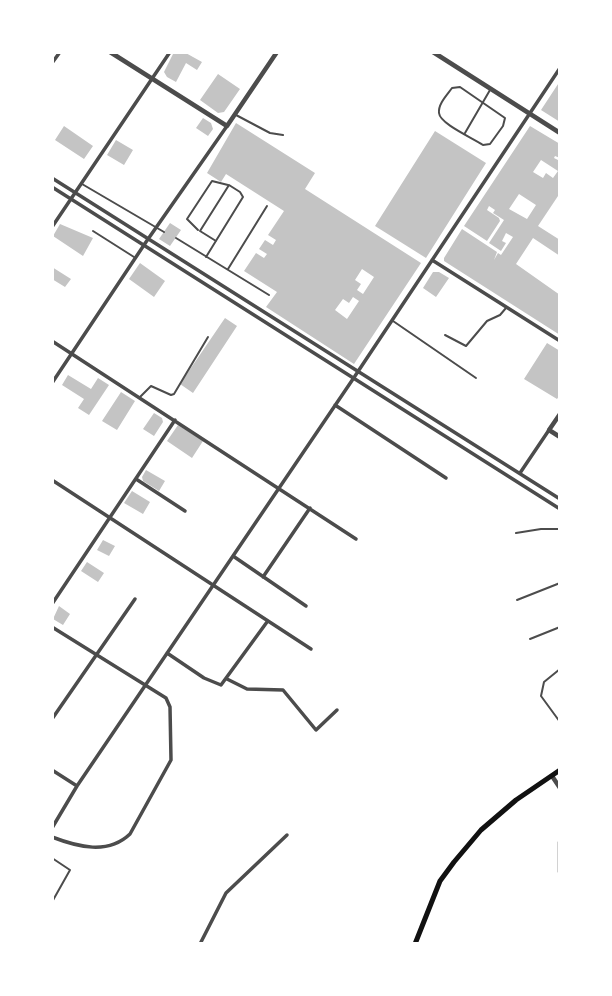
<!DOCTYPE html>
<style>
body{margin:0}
#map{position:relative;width:612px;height:996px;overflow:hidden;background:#fff;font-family:"DM Sans",sans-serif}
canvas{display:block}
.frame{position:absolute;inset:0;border:54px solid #fff;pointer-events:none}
</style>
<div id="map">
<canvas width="612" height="996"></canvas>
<div class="frame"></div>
</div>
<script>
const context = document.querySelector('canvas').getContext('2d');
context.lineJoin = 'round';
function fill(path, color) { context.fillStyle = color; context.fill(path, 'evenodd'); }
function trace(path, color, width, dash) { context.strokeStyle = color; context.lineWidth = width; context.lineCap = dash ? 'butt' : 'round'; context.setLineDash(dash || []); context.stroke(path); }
fill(new Path2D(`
 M174 52H184L202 62 197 70 186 63 176 82 167 77 164 72Z
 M218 74 240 89 224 112 218 113 200 100Z
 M560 81V122L541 110Z
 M203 118 211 123 213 129 208 136 196 128Z
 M236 123 315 173 305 189 421 263 354 364 266 307 277 292 244 271 256 253 264 258 267 254 259 249 265 240 273 245 276 240 268 235 284 211 226 174 221 182 207 173ZM362 269 374 277 363 294 357 290 361 284 355 280ZM353 297 359 301 347 319 335 310 343 299 349 303Z
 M64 126 93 146 84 159 55 140Z
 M530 126 560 144V158L555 156 554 158 560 161V193L538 226 560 240V256L533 238 516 264 560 295V335L444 261V258L462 229 497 252 494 260 498 253 501 255 513 237 506 233 502 241 506 243 501 251 489 243 504 220 493 213 495 210 489 206 487 210 499 218 500 221 487 241 464 226ZM541 160 558 171 553 178 546 173 543 178 533 172ZM519 194 536 205 527 219 509 209Z
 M435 131 486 163 426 258 375 226Z
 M116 140 133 150 124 165 107 155Z
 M170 223 181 230 170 246 159 239Z
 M60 224 93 238 83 256 53 236Z
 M140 263 165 281 154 297 129 279Z
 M52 267 71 279 65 287 52 279Z
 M433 272H439L449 278 436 297 423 288Z
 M225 318 237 326 193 393 180 384Z
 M547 343 560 351V395L557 399 524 379Z
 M68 375 91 389 98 378 109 385 89 415 78 408 84 399 62 385Z
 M121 392 135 401 117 430 102 421Z
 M154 413 162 418 163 422 154 436 143 429Z
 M178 425 203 441 192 458 167 441Z
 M146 470 165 481 159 491 143 481 142 477Z
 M132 491 150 502 143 514 124 503Z
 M103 540 115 546 109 556 97 550Z
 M87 562 104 573 98 582 81 571Z
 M59 606 70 614 63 625 53 619Z`), '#c4c4c4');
trace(new Path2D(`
 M460 87 505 118 503 126 490 144 483 145C473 138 440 124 439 113 438 104 447 95 452 88Z
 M236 115 270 133 283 135
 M465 133 490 90
 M82 184 164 232
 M198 230 187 219 212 181 228 185
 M93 231 134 257
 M176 238 269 295
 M206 257 243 197 240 192 229 185 200 231 216 241
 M228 269 267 206
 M393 321 476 378
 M445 335 466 346 487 321 500 315 506 308
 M140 397 151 386 171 395 174 394 208 337
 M516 533 541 529H560
 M517 600 560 583
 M530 639 560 627
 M560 669 544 682 541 696 560 722
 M52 858 70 870 52 902`), '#4c4c4c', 2);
trace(new Path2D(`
 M52 63 60 52
 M52 178 560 499
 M52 187 560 509
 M52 227 170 52
 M432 260 560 341
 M52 341 356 539
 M52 383 146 242 227 126
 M335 405 446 478
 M520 473 549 430
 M136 479 185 511
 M52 480 311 649
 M233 556 306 606
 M263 577 310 508
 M52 604 175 420
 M52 627 166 698 170 707 171 760 130 834C108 855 78 847 52 837
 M167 653 204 678 221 685 267 622
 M227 679 247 689 283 690 316 730 337 710
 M52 719 135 599
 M52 770 77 786
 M52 828 77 786 353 379 560 68
 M200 944 226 893 287 835`), '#4c4c4c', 3.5);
trace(new Path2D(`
 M110 52 227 126 277 52
 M433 52 560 133
 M560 414 549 430 560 437
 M552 776 560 788
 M560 842V872`), '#4c4c4c', 4.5);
trace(new Path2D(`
 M415 944 440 881 454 862 481 830 516 800 560 770`), '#111', 5);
</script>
